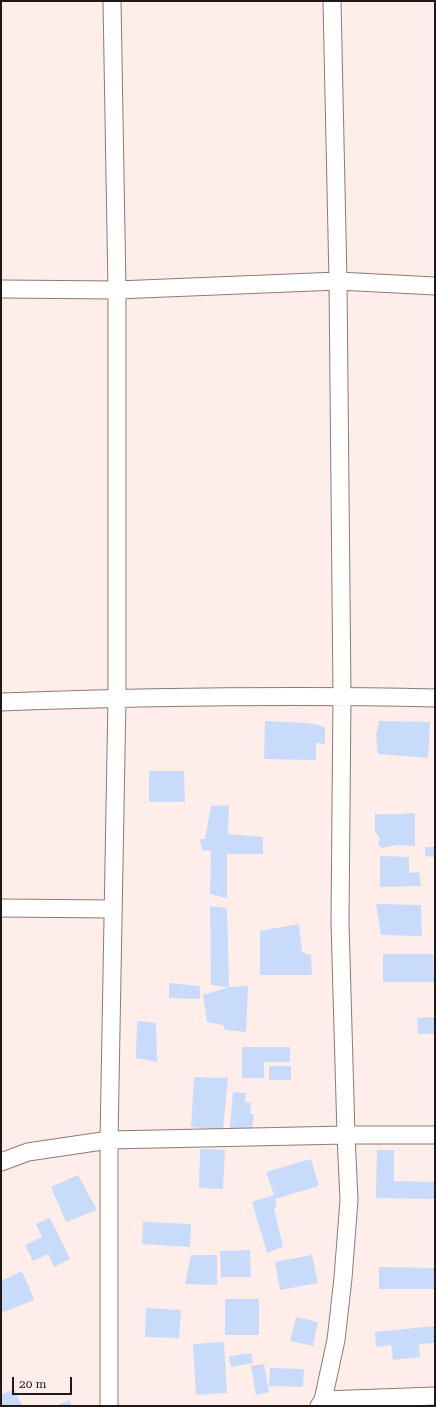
<!DOCTYPE html>
<style>
body{margin:0}
#map{position:relative;width:436px;height:1407px;overflow:hidden;background:#feede8;font-family:"Roboto Serif",serif}
canvas{display:block}
.frame{position:absolute;inset:0;border:2px solid #211917;pointer-events:none}
.scale{position:absolute;left:12px;top:1377px;width:60px;height:18px;box-sizing:border-box;border:2px solid #211917;border-top:0;padding-left:5px;font-size:12px;line-height:14px;white-space:nowrap;color:#211917;-webkit-text-stroke:3px #feede8;paint-order:stroke}
</style>
<div id="map">
<canvas width="436" height="1407"></canvas>
<div class="frame"></div>
<div class="scale">20 m</div>
</div>
<script>
const context = document.querySelector('canvas').getContext('2d');
context.lineJoin = 'round';
function fill(path, color) { context.fillStyle = color; context.fill(path, 'evenodd'); }
function trace(path, color, width, dash) { context.strokeStyle = color; context.lineWidth = width; context.lineCap = dash ? 'butt' : 'round'; context.setLineDash(dash || []); context.stroke(path); }
fill(new Path2D(`
 M265 721 309 723 325 727V744L316 743V760L264 759Z
 M379 721 430 722 428 758 378 754 376 736Z
 M149 771H184L185 802H149Z
 M229 805 228 834 263 837V854H227V898L210 894 211 851 202 850 200 839H205L211 806Z
 M415 813V846L397 845 382 848 378 845 380 838 375 832V814H400Z
 M425 847H435V857L425 856Z
 M380 856 409 857V873L419 872 421 886 380 887Z
 M376 904 421 905 422 936 381 935Z
 M210 906 227 908 229 987 211 985Z
 M299 924 302 952 311 955 312 975H260V931Z
 M383 954H433L434 982H383Z
 M169 983 200 986V999L169 998Z
 M248 986 246 1032 225 1030 223 1025 207 1022 203 995 229 987Z
 M435 1017V1034H418L417 1018Z
 M137 1021 156 1023 157 1062 136 1058Z
 M242 1047H290V1062H264V1078H242Z
 M269 1066H291V1080H269Z
 M194 1077 228 1078 223 1130 191 1127Z
 M233 1092 246 1093 245 1102 251 1103 250 1114H254L252 1130 230 1128Z
 M200 1149 225 1150 223 1189 199 1188Z
 M377 1150H394V1181L435 1182V1199L376 1198Z
 M311 1159 319 1186 275 1199 277 1207 274 1208 283 1247 267 1253 252 1202 274 1195 266 1172Z
 M78 1175 97 1210 66 1222 51 1187Z
 M50 1218 70 1259 54 1267 48 1254 33 1261 25 1245 42 1237 36 1224Z
 M143 1222 191 1224 190 1247 142 1244Z
 M250 1250 251 1277H221L220 1251Z
 M191 1255H217V1285L185 1284Z
 M312 1255 318 1283 280 1290 275 1262Z
 M379 1267 435 1268V1289H379Z
 M22 1271 34 1300 1 1313V1281Z
 M225 1299H259V1335H225Z
 M146 1308 181 1310 179 1338 145 1337Z
 M296 1317 318 1322 313 1346 290 1341Z
 M435 1326V1343L419 1344 420 1357 393 1360 391 1345 376 1347 375 1332Z
 M224 1342 227 1393 196 1395 193 1344Z
 M251 1353 253 1363 231 1367 229 1356Z
 M264 1364 269 1392 256 1395 251 1366Z
 M270 1368 304 1369 303 1387 269 1386Z
 M15 1390 22 1406H1V1394Z
 M69 1400 72 1406H56Z`), '#c9dbfa');
const minor = new Path2D(`
 M332 1 338 281 342 696 340 922 346 1135H435
 M1 289 117 290 338 281 435 286
 M1 702C146 697 290 695 435 698
 M1 908 113 909
 M1 1162 28 1152 109 1140 346 1135 349 1200 343 1278 336 1340 323 1400 319 1406
 M323 1400 435 1396
 M109 1406V1140L117 698V290L112 1`);
trace(minor, '#8e7a75', 19);
trace(minor, '#fff', 17);
</script>
